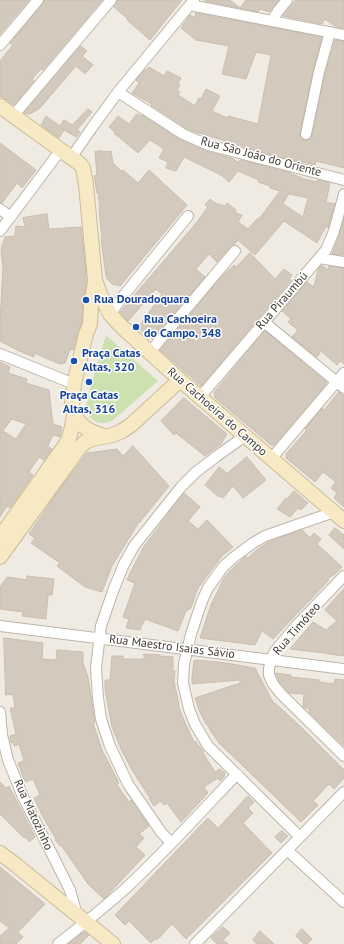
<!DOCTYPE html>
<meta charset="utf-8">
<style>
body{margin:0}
canvas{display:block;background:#efebe3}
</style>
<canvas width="344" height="944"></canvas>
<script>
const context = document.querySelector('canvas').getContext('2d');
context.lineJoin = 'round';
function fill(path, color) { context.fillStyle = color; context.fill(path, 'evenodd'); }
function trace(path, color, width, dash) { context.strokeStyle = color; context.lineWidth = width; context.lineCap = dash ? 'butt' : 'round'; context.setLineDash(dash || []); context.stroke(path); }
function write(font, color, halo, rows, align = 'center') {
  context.font = font + ' "PT Sans",sans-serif'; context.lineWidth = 3; context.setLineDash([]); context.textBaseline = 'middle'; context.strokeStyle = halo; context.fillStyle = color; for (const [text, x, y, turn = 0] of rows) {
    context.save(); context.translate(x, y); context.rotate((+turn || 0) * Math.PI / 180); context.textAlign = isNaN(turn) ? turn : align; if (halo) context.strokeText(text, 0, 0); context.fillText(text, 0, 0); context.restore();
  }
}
fill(new Path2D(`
 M106 335 158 381 112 421C101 426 87 421 86 408 86 402 89 395 90 390 95 371 100 353 106 335Z`), '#cce0b0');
const building = new Path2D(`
 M0 0H29L0 34Z
 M44 0H102L43 70 41 69 32 79 34 81 14 105 0 96V61L13 45 10 43 43 4Z
 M118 0H182L150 40 127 20 128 19 114 7Z
 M205 0H230L240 8 246 0H279L269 12 260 9 258 12 205 1Z
 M296 0H344V28L336 27 325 19 322 24 283 16Z
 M196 13 322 37 313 71 300 133V136L301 139 305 140 311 139 312 135 325 74 335 40 344 41V168L316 161 315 165 295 160 294 161 245 148V147L193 131 186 128 151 105 152 104 132 93 139 83 136 80 145 70H146L149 67 164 76 167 71 181 78 178 84 180 85 177 90 180 92 178 95 195 106 199 98 201 99 206 89 220 96 212 111 227 118 228 116 258 124 271 55 256 52 246 79 222 74 229 46 196 40 181 28 190 15 195 18Z
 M81 46 87 51 82 56 93 65 85 74 76 66 40 108 32 113 28 114 24 113Z
 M88 109 92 112 77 130 80 132 76 137 61 128 64 130 59 138 41 125 46 116 60 126 64 120 72 125Z
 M137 114 141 116 142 115 180 140 205 151 231 158 238 162 240 160 291 173V174L300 177V178L317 182V180L330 183 326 202 335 204 328 228 326 226 317 243 284 221 255 255 238 240 234 245 230 247 217 262 209 254 196 269 205 277 152 339 138 328 162 294 156 289 128 321 120 312 197 222 208 207 205 205 210 199 215 203 225 206 227 203 236 210 235 213 242 215 238 222 248 229 257 219H259L280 191 270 188V186L258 182 259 180 238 171 229 182 221 175 184 157 176 171 166 168 168 162 159 158 164 149 150 140 138 153 114 133 115 132 109 127 118 116 129 124ZM289 194 308 198 303 217 283 204Z
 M0 143 36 170 22 188 17 183 2 203H0Z
 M102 151V152L111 151 113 163 121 171 123 170 138 183 149 170 187 205 120 286 112 284 108 280 106 276 101 239 102 238 99 210 100 209 98 192 97 193 94 176 97 175 95 152Z
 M47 214 49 229 81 227 86 271V285L83 304 82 322 78 332 73 350 70 349 67 358 65 363 61 364 57 363 34 353V357L19 351 0 341V322L3 267 1 250 5 237 15 236 16 226 25 227 23 218Z
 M344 219V255L332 254 340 233Z
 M250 253 275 279 284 269 292 275 289 279 291 280 201 386 160 350 223 275 234 265 236 267Z
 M321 266H323L328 270 329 266 344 268V364L340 361 337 365 321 351 317 357 292 337 298 330 288 322 291 319 282 311 307 282 314 287 318 270Z
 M265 331 326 382V384L274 445H271L215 398 214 393Z
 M0 362 10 367 8 373 27 379 26 383 49 390 53 424 62 427 60 437 53 435 48 446 52 449 44 460 39 457 29 472 33 475 10 508 7 506 0 517ZM12 419 26 424 16 439 3 431Z
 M339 392 344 396V507L334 498 337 493 331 488 336 482 323 472 315 482 286 458V454L307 430 305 429 322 408 324 410Z
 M184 398 227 434 221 444 205 456 176 433 174 435 161 421Z
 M133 446 169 486 140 522H139L126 543 112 566 102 592 85 587 57 566 60 563 31 543 35 538 29 534 59 490 87 453 117 449 123 456Z
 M247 457 266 480 243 498 233 486 223 498 220 496 219 497 205 485 219 467 227 473Z
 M294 491 308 503 301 510 298 508 290 517 277 509 286 498 287 499Z
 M184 493 200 507 188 521 198 529 207 520 233 547 222 556 201 584 197 590 191 608 186 611 178 631 145 619 143 624H142L140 630 126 628 129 619 123 617 135 583 127 580 130 573 143 548Z
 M335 528 344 535V549L329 535Z
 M302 530 310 538 314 533 321 539 317 544 342 567 335 574 327 579 329 580 273 639 262 631 255 645 200 638 211 605 224 578 230 571 246 556 248 558 258 549 267 543 279 538Z
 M27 576 54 579 52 595H48L46 619 22 616 23 612 0 609V587L7 577 27 580Z
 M344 589V656L343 655 342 656 324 653 290 649 313 622 326 630 337 621 325 610Z
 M4 638 43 643 42 659 56 660 57 650 83 652V663L88 677 95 723H93L102 750 119 783 117 785 129 802 131 800 149 826 139 834 144 838 136 847 145 855 104 899 88 884 61 845 60 846 55 840 56 839 43 817 34 798 40 795 33 779 25 782 18 763 24 761 19 744 14 746 13 742 11 743 10 736 16 734 10 708H15L13 694 6 695Z
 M144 654 152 655V654L160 655V656L173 657V671H175L174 681 179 705H178L183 718 194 742 195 741 204 752 203 753 215 772 220 769 225 773 224 777 220 781 218 778 204 787 208 793 181 822 167 803 164 805 161 801 154 806 149 798H150L133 772 122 751 112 727 105 689V680H110L112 656H123V659H144Z
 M197 660 226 663 255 668 274 704 275 703 300 726 344 770V778L334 789 329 784 313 801 318 805 301 822 219 743 210 730 207 724H206L199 710 195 698 240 683V680L192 684V677L194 661Z
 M276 673 291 675V677L319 680V682L334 684 335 679 344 680V746L309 712V708H304L303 706 304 694 289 693 279 681Z
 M0 782 6 788 9 786 35 837 29 842 26 837 24 838 0 814Z
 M248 796 254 802 248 808 253 813 243 823 272 853 186 939 172 924 159 938 156 940 155 939 151 943 129 921 125 925 115 915 208 818 218 828Z
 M282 831 288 836 281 843 275 837Z
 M0 867 45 904 18 932 23 937 16 944H0V936L9 928 0 921Z
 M223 927 230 933 223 940 228 944H217L211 938Z
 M302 929 312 939 307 944H304L296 936Z
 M260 931 274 944H257L253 940Z
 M84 932 89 935 80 944H69Z`);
fill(building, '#d3c9bd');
trace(building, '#cabeae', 1);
const street = new Path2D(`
 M190 5 344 35
 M272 21 278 11 287 0
 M0 45 38 0
 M118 92 183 134 208 145 344 180
 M13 116 111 0
 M306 134 319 72 330 32
 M71 158 91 129 118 92 194 0
 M0 209 11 217
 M0 231 60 151
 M319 258 344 262
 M110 314 124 295 188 216
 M264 322 344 388
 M149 353 235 251
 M0 354 74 384
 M200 397 326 250 334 231 344 194
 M271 459 344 373
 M344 576 296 626 275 651 271 659 269 669V675L273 684 281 694 344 756
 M0 626 344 669
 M0 712 2 735 8 760 23 797 55 860 70 890 77 915
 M300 837 208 746 195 724 189 709 183 683 184 664 191 634 202 601 208 588 223 567 234 557 253 543 265 536 334 512
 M171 843 161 832 128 784 110 746 101 719 98 698 96 668 101 626 113 591 124 564 134 546 181 487 196 472 217 456 245 436
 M287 850 344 902
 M58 944C81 926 104 908 126 888 165 852 201 812 237 774
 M195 944 344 792`);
const secondary = new Path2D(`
 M0 106 80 164 83 168 86 185 95 280 100 294 110 314 121 326 180 380 344 521
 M74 415C82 428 89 431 104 436
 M0 537 66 444 69 438 72 427 74 415 72 406 74 384 86 334 90 324 91 305 95 282
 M0 557 80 447 85 442 92 439 113 435 122 431 131 425 180 380
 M0 853 16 865 113 944`);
trace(street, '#bdb5aa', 12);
trace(secondary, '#cbbb97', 16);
trace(street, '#fff', 10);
trace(secondary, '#f8e9c5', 14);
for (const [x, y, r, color] of [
 [86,300,4,"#1a4fb4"],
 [136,327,4,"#1a4fb4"],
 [74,361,4,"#1a4fb4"],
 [89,382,4,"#1a4fb4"]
]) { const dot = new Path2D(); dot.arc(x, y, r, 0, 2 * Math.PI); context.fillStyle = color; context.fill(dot); trace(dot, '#fff', 1.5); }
write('12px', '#413b34', '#fff', [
 ["Rua São João do Oriente",261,157,15],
 ["Rua Piraumbú",282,301,-49],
 ["Rua Cachoeira do Campo",217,412,41],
 ["Rua Timóteo",297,629,-49],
 ["Rua Maestro Isaias Sávio",172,647,7],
 ["Rua Matozinho",33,815,65]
]);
write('bold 12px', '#164399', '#fff', [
 ["Rua Douradoquara",94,300],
 ["Rua Cachoeira",144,320],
 ["do Campo, 348",144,334],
 ["Praça Catas",82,354],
 ["Altas, 320",82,368],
 ["Praça Catas",89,396,"center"],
 ["Altas, 316",89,410,"center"]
], 'left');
</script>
